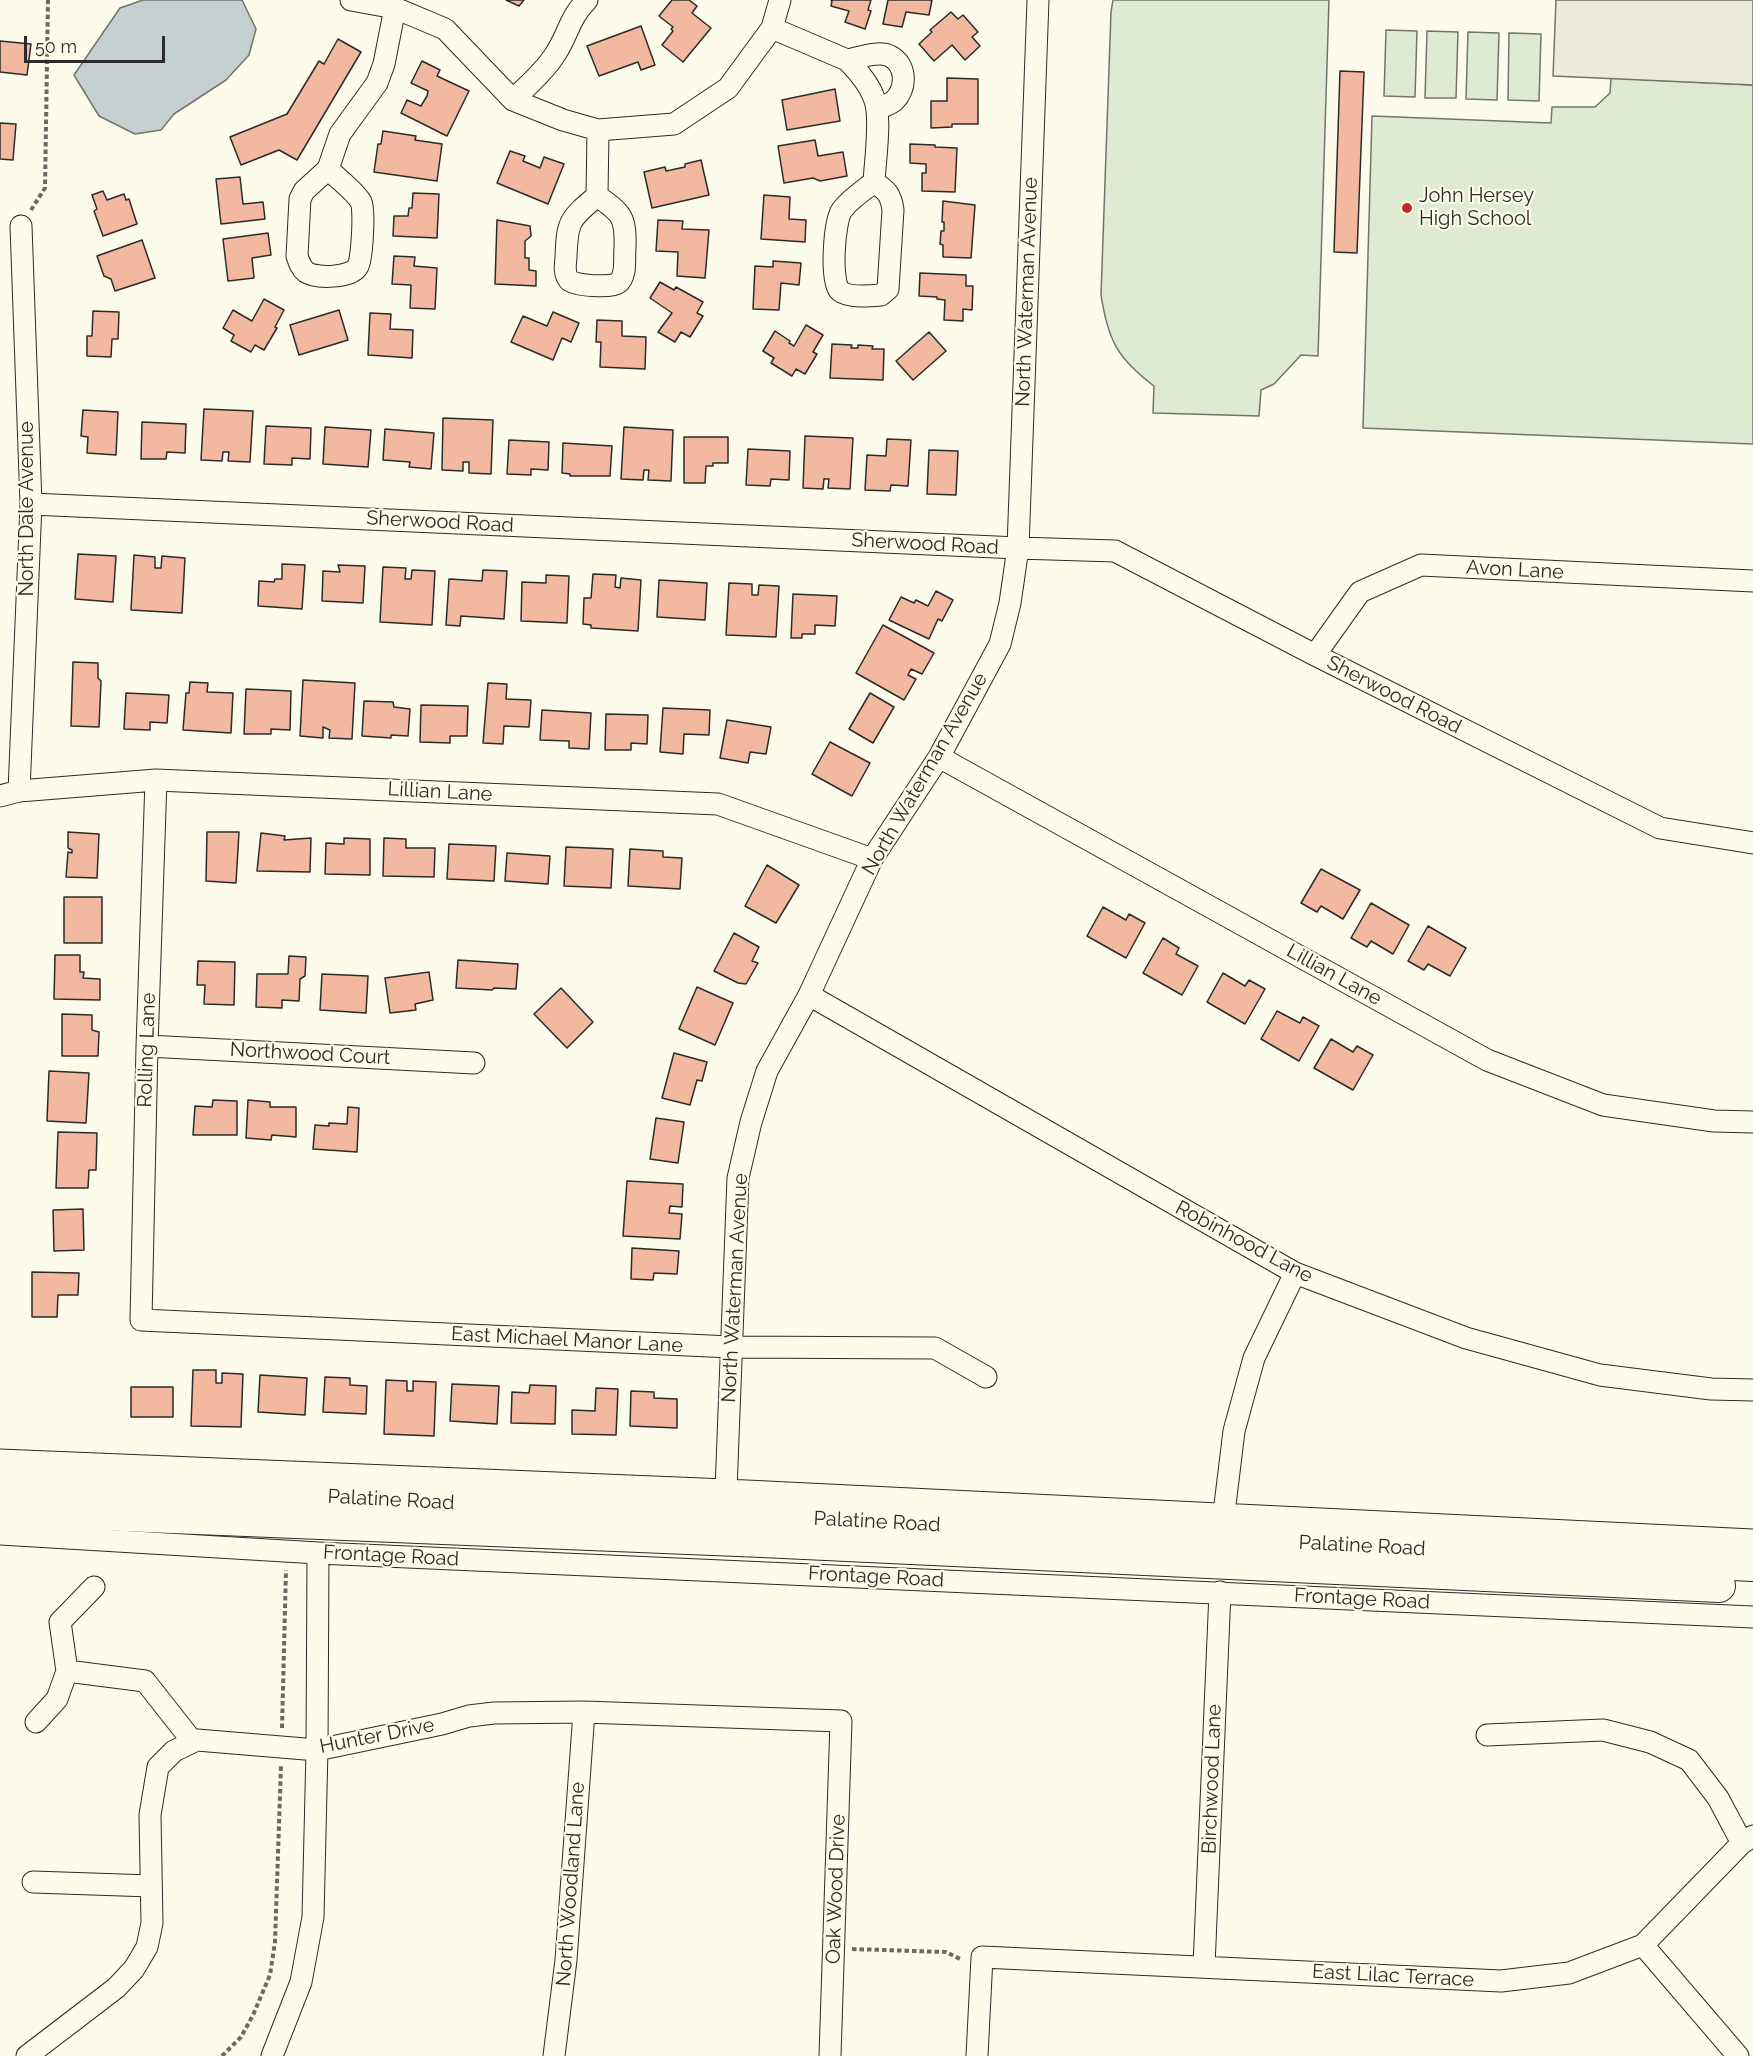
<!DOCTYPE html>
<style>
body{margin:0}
#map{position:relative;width:1753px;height:2056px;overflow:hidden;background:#fdfbea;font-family:Raleway,sans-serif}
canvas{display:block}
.scale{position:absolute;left:24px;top:36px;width:141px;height:27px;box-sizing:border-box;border:3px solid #2b2b2b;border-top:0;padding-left:8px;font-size:18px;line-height:21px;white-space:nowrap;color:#2b2b2b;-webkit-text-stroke:4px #fdfbea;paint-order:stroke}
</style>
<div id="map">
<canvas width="1753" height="2056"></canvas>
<div class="scale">50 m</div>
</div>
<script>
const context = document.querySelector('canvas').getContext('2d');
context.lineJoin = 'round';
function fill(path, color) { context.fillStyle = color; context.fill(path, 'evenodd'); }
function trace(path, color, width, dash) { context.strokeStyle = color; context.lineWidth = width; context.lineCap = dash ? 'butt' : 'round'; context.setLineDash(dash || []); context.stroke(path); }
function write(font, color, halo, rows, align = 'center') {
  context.font = font + ' Raleway,sans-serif'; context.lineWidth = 4.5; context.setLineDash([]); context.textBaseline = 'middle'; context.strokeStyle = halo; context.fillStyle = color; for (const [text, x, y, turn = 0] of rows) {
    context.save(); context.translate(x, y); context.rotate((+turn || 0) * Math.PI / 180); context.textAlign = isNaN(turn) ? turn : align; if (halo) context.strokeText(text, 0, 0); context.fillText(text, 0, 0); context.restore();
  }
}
const green = new Path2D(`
 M1113 0H1329L1318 356 1301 355 1274 384 1261 390 1259 416 1153 413 1154 386C1117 358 1108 340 1101 295L1111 12Z
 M1386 30 1417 31 1415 97 1384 96Z
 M1427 31 1458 32 1456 98H1425Z
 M1468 32 1499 33 1497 100 1466 99Z
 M1509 33 1541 34 1539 101 1508 100Z
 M1611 78 1753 85V444L1363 428 1372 116 1551 123 1552 107H1595L1610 93Z`);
fill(green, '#deebd1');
trace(green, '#74746e', 1.5);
const parking = new Path2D(`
 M1556 0H1753V85L1553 76Z`);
fill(parking, '#eceadb');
trace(parking, '#74746e', 1.5);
const water = new Path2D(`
 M143 0H242L256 29 249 55 226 80 174 114 161 130 135 134 99 116 74 75 120 8Z`);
fill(water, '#c7d0d0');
trace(water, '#74746e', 1.5);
const building = new Path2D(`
 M506 0H524L519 6Z
 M672 0H689L697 6 692 13 711 28 683 62 662 45 673 31 671 29 673 27 659 16Z
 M831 0H871L868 10 871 11 865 29 845 22 849 11 831 6 832 1Z
 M888 0H932L929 15 906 12 902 27 883 24Z
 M951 12 958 19 963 15 978 32 972 37 980 46 965 60 952 45 934 61 919 44 932 32 930 30Z
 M641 26 655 65 641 70 638 62 599 76 587 46Z
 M338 39 361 52 297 160 279 150 241 165 230 137 287 114 319 61 324 64Z
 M0 41 31 44 27 75 0 72Z
 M422 61 440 70 437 76 469 91 447 136 401 113 407 100 421 106 427 96 428 91 411 83Z
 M1340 71 1364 72 1357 253 1334 252Z
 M947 78 978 79V124H952V127L931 128V101H947Z
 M835 89 840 121 787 130 782 100Z
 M0 123 16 124 13 160 0 159Z
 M383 131 416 136 415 140 442 144 437 181 374 172 378 144H381Z
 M815 140 818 156 843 152 847 176 820 181 813 178 784 183 778 146Z
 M910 144 935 145V147L957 148 955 192 922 191V173H926V164L910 163Z
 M510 151 525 156 523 161 540 168 544 157 564 164 548 204 497 183Z
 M701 160 709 195 652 208 644 172 665 167 666 171 685 167V164Z
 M240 177 243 204 263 202 265 219 221 224 216 179Z
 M103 191 107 200 124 194 126 200 129 199 137 224 103 236 94 211 97 209 92 195Z
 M413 193 439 194 437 238 393 236 394 216H408L409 208H412Z
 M764 195 790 197 789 219 806 220 805 242 761 239Z
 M943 201 975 205 971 258 943 257V245L940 244 941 231H944V222H942Z
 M497 220 530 226 531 236 525 241V258H529V270L536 271V286L495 284Z
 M658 220 683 221 682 229 709 230 705 278 677 276 678 252 656 251Z
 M268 233 271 255 252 258 254 278 228 281 223 239Z
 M142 240 155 278 115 291 111 279 104 276 97 256Z
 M394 256 415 257 414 266 437 268 435 309 410 308 411 285 392 284Z
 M773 261 801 263 799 285 781 283 779 310 753 309 755 266 773 267Z
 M920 273 966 275V286H973L972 310 963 309V321L944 320 945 300 937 299V297L919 296Z
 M660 282 674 290 676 287 703 302 697 313 703 316 690 337 681 332 675 342 658 332 672 313 650 298Z
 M264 299 284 310 275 327 277 328 264 350 255 345 251 352 231 341 234 335 223 328 233 310 252 321Z
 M339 310 348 340 299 355 290 325Z
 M93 311 119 312 118 339H112L111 357 87 356V336H92Z
 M553 312 579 323 571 342 562 338 553 360 511 342 523 316 547 326Z
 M370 313 391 314 390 329 413 330 412 358 368 355Z
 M597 320 622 321V336L646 337 645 369 600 367 601 342H596Z
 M806 325 823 335 813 352 817 354 805 374 796 369 792 376 771 363 774 358 763 351 775 331 790 341 789 343 794 346Z
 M929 332 946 351 913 380 896 361Z
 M832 344 852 345 851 348H858V345L873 346 872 349H884L883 380 830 378Z
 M204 409 253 411 250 462 228 461 229 452H223L222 461 201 460Z
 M83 410 118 412 116 455 87 453 88 437 81 436Z
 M443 418 493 420 491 474 469 473V462H463V471L442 470Z
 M142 422 186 424 185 453 167 452 166 459H141Z
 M266 426 311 428 310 459 292 458V465L264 464Z
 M325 427 371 430 368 467 323 464Z
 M624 427 673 430 671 481 648 480 649 470H644L643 480 621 479Z
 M385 429 434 433 431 469 409 467 410 462 383 460Z
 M805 436 853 438 850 489 828 488 829 479H824L823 489 803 488Z
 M684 437H728V463H713V466H706L705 483H684Z
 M887 439 911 440 908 486 891 485 890 491 865 490 867 455 886 456Z
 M509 440 549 442 548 470 531 469V475L507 474Z
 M563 443 612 446 610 476H570V474L562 473Z
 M748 449 790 451 789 480 771 479 770 486 746 485Z
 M929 450 958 451 956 495 927 494Z
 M78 554 116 556 113 602 75 599Z
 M134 555 155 557V568H161L162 556 185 558 182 613 131 610Z
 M282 564 305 565 302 609 258 606 259 581 274 582 275 579H282Z
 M338 565 365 566 363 603 322 601 323 571 340 572Z
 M383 567 406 568 405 579H411L412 570 435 571 432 625 380 622Z
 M483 570 507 571 504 619 461 616 460 626 446 625 449 579 482 581Z
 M593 574 616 575 615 587 620 588 621 578 641 580 638 631 591 628V625L583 624 584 598H591Z
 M546 575 569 576 567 623 521 621 522 582 546 583Z
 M659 580 707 583 705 620 657 617Z
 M729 583 752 584V595H758L759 585 779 586 776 637 726 635Z
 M936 591 953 600 942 621 938 619 929 639 889 620 901 597 914 603 916 600 928 606Z
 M793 594 837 596 835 626 815 625V634H802V638H791Z
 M883 625 934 653 922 674 911 669 908 675 916 679 904 700 856 673Z
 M73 662 98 663V678L101 681 99 727 71 726Z
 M303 680 355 683 352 739 329 738 330 730 323 727V738L300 736Z
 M190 682 208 683 207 692 233 693 231 733 183 730 186 693H189Z
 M488 683 507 684 506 699 531 700 529 727 504 726 503 744 483 743Z
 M246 689 291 691 290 730 271 729V734H244Z
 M126 693 169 695 167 723 150 722V730L124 729Z
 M870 693 894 707 873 743 849 729Z
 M364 701 393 702 394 707 410 709 408 736 391 735V738L362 736Z
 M421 705 468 706 467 736H450V743L420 742Z
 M663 708 710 710 709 735 684 734 683 754 660 752Z
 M542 710 591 713 589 749 569 748V741L540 740Z
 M606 714 648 715 647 744 631 743V750H605Z
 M727 720 771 727 766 754 750 752 748 763 720 758Z
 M830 742 870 763 852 796 812 774Z
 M68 832 99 834 97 878 66 877 68 852 72 853V850L68 848Z
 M207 832H239L236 883 206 881Z
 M261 833 285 836 284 840 311 838 310 872 257 871Z
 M344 838 370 839V875L325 874 326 843 344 844Z
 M384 838 406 839V848H435L434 877 383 876Z
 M449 844 496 846 494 881 447 879Z
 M566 847 613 849 611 888 564 886Z
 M630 849 663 851V857L682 858 680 889 628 886Z
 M507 853 550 856 548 884 505 881Z
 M767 865 799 885 776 923 745 906Z
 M1321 869 1360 890 1343 919 1321 906 1317 912 1301 903Z
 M64 897H102V943H64Z
 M1371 903 1409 925 1393 954 1371 941 1367 947 1351 938Z
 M1103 907 1126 920 1129 914 1145 923 1126 958 1087 936Z
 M1428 926 1466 948 1450 976 1428 964 1424 970 1408 961Z
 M734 933 759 947 752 961 758 963 746 984 738 983 714 971Z
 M1163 938 1179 948 1176 954 1198 966 1182 995 1143 973Z
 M55 955H80V972H84L83 978 100 979V1000L54 999Z
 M289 956 306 957 305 976 300 979 299 1001 282 1000V1008L256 1007 257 974H288Z
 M458 960 518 964 516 989 494 988 492 990 456 988Z
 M198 961 235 962 234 1005 204 1004 205 985H197Z
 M429 972 433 1000 415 1004 416 1010 390 1013 385 978Z
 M1223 973 1245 986 1249 980 1265 989 1245 1024 1207 1002Z
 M322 974 368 976 366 1013 320 1010Z
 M697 987 733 1003 715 1045 679 1029Z
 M561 988 593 1022 567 1048 534 1014Z
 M1277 1011 1300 1023 1303 1017 1319 1026 1299 1061 1261 1039Z
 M62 1014 92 1015V1030L99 1032 98 1056H62Z
 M1331 1039 1353 1052 1357 1046 1373 1055 1353 1090 1314 1068Z
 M674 1053 707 1062 702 1081 697 1080 690 1105 662 1098Z
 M49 1071 89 1073 86 1123 47 1121Z
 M213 1100 237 1101V1135H193L195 1106 212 1107Z
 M248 1100 270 1102V1107H296V1137L272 1135 271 1140 246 1138Z
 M348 1107 359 1108 357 1152 313 1149 315 1125 329 1126V1123L347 1124Z
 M656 1118 684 1122 678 1163 650 1159Z
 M58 1132 97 1133 96 1170H89L88 1188H56Z
 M627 1181 683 1184 682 1207 670 1206 669 1213 682 1214 680 1239 623 1236Z
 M83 1209 84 1250 54 1251 53 1210Z
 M632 1248 679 1251 677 1274 654 1273 653 1280 631 1279Z
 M32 1272 79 1273 78 1295H58L57 1317H32Z
 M193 1370H216V1383H222V1373L243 1374 241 1427 191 1426Z
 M260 1375 307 1378 305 1415 258 1412Z
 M325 1377 350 1378V1385L367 1386 366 1414 323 1412Z
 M386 1380 407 1381V1391H413V1381L436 1382 434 1436 384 1434Z
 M452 1384 499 1386 497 1424 450 1421Z
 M530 1385 556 1386 555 1424 511 1423 512 1392 529 1393Z
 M131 1387H173V1417H131Z
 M596 1388 618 1389 616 1435 572 1434V1410L595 1411Z
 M631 1391 654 1392V1398L677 1399V1428L630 1426Z`);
fill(building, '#f2b8a0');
trace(building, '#2b2b2b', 1.5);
const minor = new Path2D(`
 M351 0 395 8 445 29 513 100 563 120 598 130 674 124 728 88 772 28 780 0
 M772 28 847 60C857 70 869 84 874 98 882 115 875 162 874 182 863 191 850 199 842 210 834 221 830 282 840 291 849 298 870 296 881 295L888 289 893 210C891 194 886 190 874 182
 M847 60C859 58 878 50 890 56 907 65 907 88 894 101 890 104 882 107 877 110
 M513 100C527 86 543 73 554 56 568 36 569 18 587 0
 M328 169C337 178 356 192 361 202 365 210 362 259 358 266 352 278 316 279 306 272 301 268 299 262 297 256L300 199 304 191 328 169 340 134 377 83 384 64 395 8
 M597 196C622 213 626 217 625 248 624 258 627 276 618 283 612 288 574 286 569 280 564 274 565 265 566 258 567 222 569 219 597 196Z
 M597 196 598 130
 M31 504 1018 548 1115 551 1315 655 1660 828 1753 843
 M1315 655 1360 592 1421 565 1753 581
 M939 757 1487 1060 1603 1105 1714 1121 1753 1122
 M156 780 147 1046 141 1320 731 1347 935 1348 986 1377
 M19 791 31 504 21 226
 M0 796 19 791 156 780 718 804 872 859
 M809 995 1295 1273 1466 1338 1600 1375 1711 1389 1753 1390
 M147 1046 474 1063
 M0 1460 726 1490 1753 1540
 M726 1490 738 1178 751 1122 767 1071 809 995 872 859 939 757 1000 644 1010 603 1018 548 1038 0
 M1224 1513 1234 1431 1254 1358 1295 1273
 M0 1534 318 1553 1753 1617
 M94 1587 60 1622 67 1671 145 1681 193 1742
 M36 1722 57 1699 67 1671
 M1487 1735 1603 1730 1650 1742 1689 1760 1718 1798 1742 1843
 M33 1882 151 1886
 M1643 1945 1738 2056
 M1204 1966 1220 1592
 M27 2056 116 1988 134 1969 147 1947 152 1923 150 1815 158 1767 174 1751 197 1740 317 1750 442 1724 469 1716 494 1713 584 1712 841 1721 830 2056
 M272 2056 301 1982 313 1917 317 1750 318 1553
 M554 2056 566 1960 584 1712
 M977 2056 982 1957 1501 1981 1569 1973 1643 1945 1742 1843 1753 1836`);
const highway = new Path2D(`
 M0 1482 763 1517 1753 1565
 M0 1510 762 1541 1719 1586`);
trace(minor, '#2b2b2b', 23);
trace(highway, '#2b2b2b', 34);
trace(new Path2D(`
 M31 210 45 188 48 0
 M282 1728 286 1570
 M852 1949 946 1952 962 1960
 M222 2056 241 2037 253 2015 270 1975 275 1942 281 1765`), '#6a6964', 4, [4.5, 3]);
trace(minor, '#fdfbea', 21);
trace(highway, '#fdfbea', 32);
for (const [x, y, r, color] of [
 [1407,208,6,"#c62828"]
]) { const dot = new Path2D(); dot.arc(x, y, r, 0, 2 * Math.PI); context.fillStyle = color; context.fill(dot); trace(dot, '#fdfbea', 2); }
write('20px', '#2b2b2b', '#fdfbea', [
 ["John Hersey",1419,196],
 ["High School",1419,219]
], 'left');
write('20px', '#2b2b2b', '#fdfbea', [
 ["North Waterman Avenue",1027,292,-88],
 ["North Dale Avenue",27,509,-90],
 ["Sherwood Road",440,522,3],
 ["Sherwood Road",925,544,3],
 ["Avon Lane",1515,570,3],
 ["Sherwood Road",1394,695,27],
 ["North Waterman Avenue",925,774,-60],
 ["Lillian Lane",440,792,3],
 ["Lillian Lane",1334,975,29],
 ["Rolling Lane",147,1050,-88],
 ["Northwood Court",310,1054,3],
 ["Robinhood Lane",1244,1242,28],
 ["North Waterman Avenue",735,1288,-87],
 ["East Michael Manor Lane",567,1340,3],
 ["Palatine Road",391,1500,3],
 ["Palatine Road",877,1522,3],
 ["Palatine Road",1362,1546,3],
 ["Frontage Road",391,1556,3],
 ["Frontage Road",876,1577,3],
 ["Frontage Road",1362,1599,3],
 ["Hunter Drive",377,1736,-11],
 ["Birchwood Lane",1212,1779,-88],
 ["North Woodland Lane",571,1884,-86],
 ["Oak Wood Drive",836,1889,-88],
 ["East Lilac Terrace",1393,1976,3]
]);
</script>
